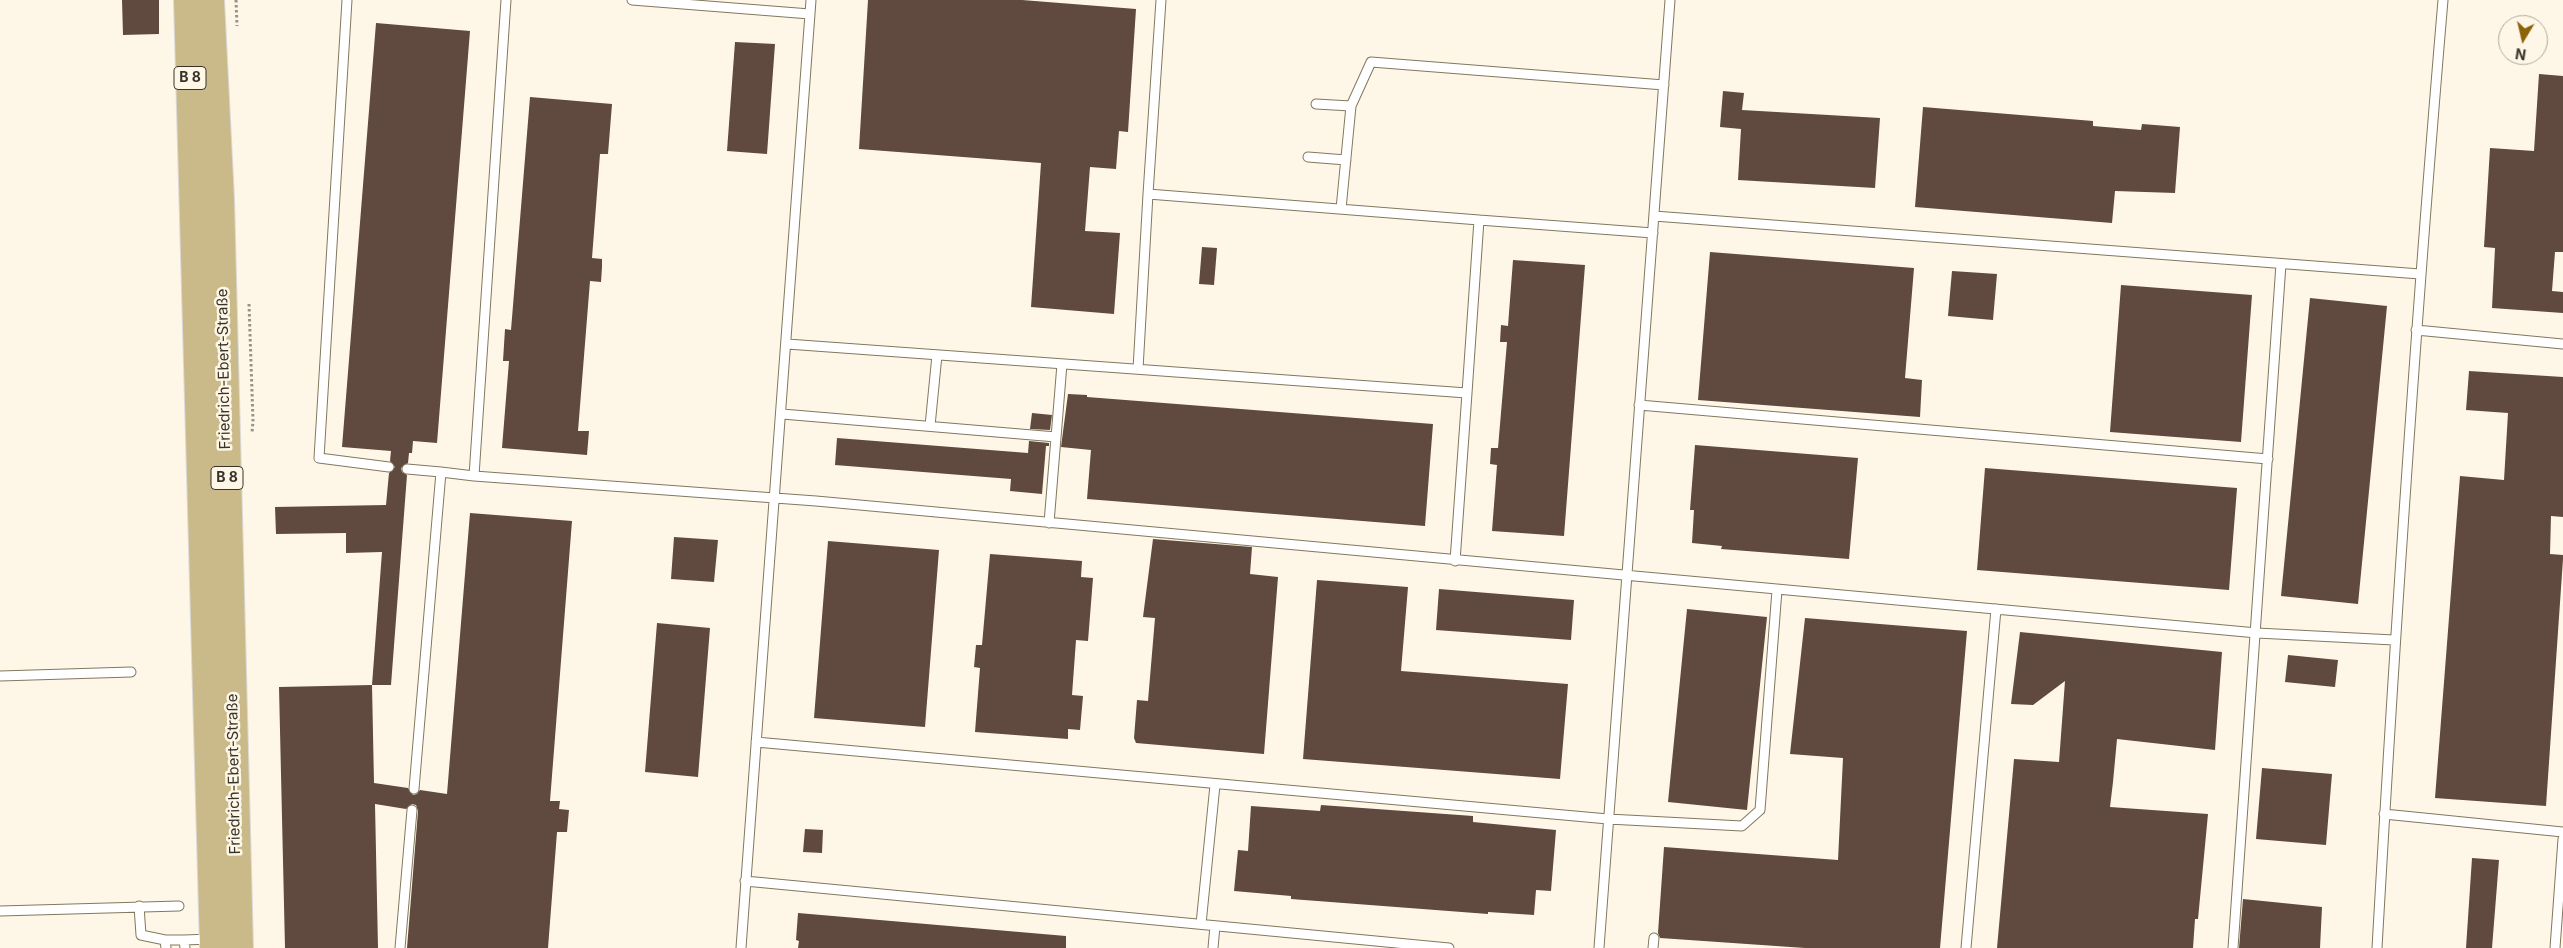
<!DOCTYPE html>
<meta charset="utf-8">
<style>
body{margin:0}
#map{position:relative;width:2563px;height:948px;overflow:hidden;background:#fef7e7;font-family:Inter,sans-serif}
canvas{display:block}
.north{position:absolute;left:2498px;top:15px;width:50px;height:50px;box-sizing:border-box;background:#fef7e7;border:1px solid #aea99b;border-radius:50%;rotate:189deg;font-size:14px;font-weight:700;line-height:20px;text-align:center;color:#373329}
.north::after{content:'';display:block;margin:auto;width:18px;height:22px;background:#8d6307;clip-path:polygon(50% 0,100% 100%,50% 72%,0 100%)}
</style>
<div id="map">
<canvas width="2563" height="948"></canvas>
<div class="north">N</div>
</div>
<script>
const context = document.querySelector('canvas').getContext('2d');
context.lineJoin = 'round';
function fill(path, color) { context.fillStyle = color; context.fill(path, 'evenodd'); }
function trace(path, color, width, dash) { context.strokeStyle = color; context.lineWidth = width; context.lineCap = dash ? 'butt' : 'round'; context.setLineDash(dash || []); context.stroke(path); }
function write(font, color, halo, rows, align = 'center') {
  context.font = font + ' Inter,sans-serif'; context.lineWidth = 5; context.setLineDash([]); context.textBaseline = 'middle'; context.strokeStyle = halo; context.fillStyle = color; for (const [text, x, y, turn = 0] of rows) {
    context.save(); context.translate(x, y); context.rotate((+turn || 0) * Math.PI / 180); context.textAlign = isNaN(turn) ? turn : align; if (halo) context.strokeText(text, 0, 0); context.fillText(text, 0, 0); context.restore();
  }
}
fill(new Path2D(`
 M122 0H159V34L123 35Z
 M868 0H1022L1136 9 1128 132 1119 131 1116 169 1090 167 1085 231 1120 233 1114 314 1031 307 1041 163 859 149Z
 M376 23 470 31 437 443 413 441 412 453H409L408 463 401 468 402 472 407 475 391 685H372L374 783 408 788 413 795 417 794 420 790 447 794 470 513 572 521 550 801H560L559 809 569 810 567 832H557L548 948H407L418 811 416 805 412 804 406 809 375 804 378 948H285L279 687 372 685 382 552 346 553V533L276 534 275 507 386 505 389 473 395 467 390 461 391 451 342 447Z
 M735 42 775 44 767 154 727 151Z
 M2539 74 2563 76V252H2555L2552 291 2563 292V313L2492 308 2495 248 2484 247 2490 148 2534 151Z
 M1723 91 1744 93 1742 110 1880 118 1875 188 1738 180 1741 129 1720 127Z
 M530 97 612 104 608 154H600L592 258 602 259V267L601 282 590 281 578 431H589L587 455 502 448 509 361H503L505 329 511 330Z
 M1923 107 2093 121V126L2141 130 2142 124 2180 127 2175 193 2115 191 2112 223 1915 207Z
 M1202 247 1217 248 1214 285 1199 284Z
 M1710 252 1914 268 1905 378 1922 380 1920 417 1698 400Z
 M1513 260 1585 265 1564 536 1492 531 1497 465 1490 464 1491 448H1498L1507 342H1500L1501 325 1508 326Z
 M1952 271 1997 274 1993 320 1948 316Z
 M2121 285 2252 295 2241 442 2110 432Z
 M2310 298 2387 306 2358 604 2281 596Z
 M2469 371 2563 377V517L2551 516 2550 554 2563 555V559L2546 806 2435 798 2460 476 2504 480 2508 413 2466 410Z
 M1068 394 1087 395V397L1433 424 1425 526 1087 499 1091 450 1061 447Z
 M1032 413 1052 415 1050 430 1030 429Z
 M837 438 1028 453 1029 441 1049 443V446H1046L1042 494 1010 491 1011 479 835 465Z
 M1695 445 1858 458 1849 559 1721 549 1722 546 1692 543 1694 510H1690Z
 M1985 468 2237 488 2229 590 1977 570Z
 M674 537 718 540 714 582 671 579Z
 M1153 539 1252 547 1250 574 1278 577 1264 754 1136 743 1134 738 1137 700 1148 701 1155 618 1143 617Z
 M828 541 939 550 925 727 814 718Z
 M990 554 1082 561 1081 577 1093 578 1088 641 1076 640 1072 695 1083 696 1080 730 1068 729V739L975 732 980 668 974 667 976 645H982Z
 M1317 580 1408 587 1401 671 1568 684 1560 779 1303 759Z
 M1439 589 1574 600 1571 640 1436 630Z
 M1687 609 1767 617 1747 810 1668 802Z
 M1805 618 1967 631 1940 948H1805L1660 938 1658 933 1664 847 1838 860 1843 758 1790 754Z
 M657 623 710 628 698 777 645 772Z
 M2020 632 2222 652 2215 750 2117 739 2113 782 2110 807 2208 814 2198 919H2195L2193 948H1997L2014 759 2059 762 2065 681 2033 705 2011 704Z
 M2288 655 2338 660 2335 687 2285 682Z
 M2262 768 2332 774 2326 845 2256 839Z
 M1321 805 1473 816V822L1556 830 1551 891 1536 890 1534 915 1488 912V914L1291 899V896L1234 891 1238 850 1248 851 1251 806 1320 811Z
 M805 829 823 830 822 853 803 852Z
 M2472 858 2499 860 2492 948H2466Z
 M2243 899 2322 907 2320 948H2239Z
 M798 913 1066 936V948H798L799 941 796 940Z`), '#60493e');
const lane = new Path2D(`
 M347 0 319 458 389 467
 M506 0 474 476 816 501 2257 633 2394 640
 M632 0 810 14
 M1161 0 1148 194 1479 220
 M1316 104 1351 106
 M1308 157 1346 160
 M1341 209 1351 106 1371 62 1664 85
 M1654 216 2420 274
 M2416 330 2563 344
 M787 344 1467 393 1479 220 1653 233
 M1138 369 1148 194
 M1639 405 2268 459
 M782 414 1056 437
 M930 426 937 355
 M407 469 441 472
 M1049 523 1062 364
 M1455 561 1467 393
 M0 676 131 672
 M756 742 1608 819 1742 826 1760 810 1777 590
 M414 789 441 472 474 476
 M2384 814 2563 832
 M745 881 1449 948
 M139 906 141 935 165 940 166 948
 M0 911 179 906
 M1201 924 1215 785
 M165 940H184
 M185 948 184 940 211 939
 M400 948 412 810
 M741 948 811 0
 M1213 948 1215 926
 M1599 948 1670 0
 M1653 948 1654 938
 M1966 948 1996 609
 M2233 948 2281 264
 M2377 948C2395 632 2416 316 2443 0
 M2555 948 2563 839`);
const primary = new Path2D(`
 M188 0 214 948
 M210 0 220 199 239 948`);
trace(lane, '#827860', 11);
trace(primary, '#dbdad8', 30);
trace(new Path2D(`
 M236 0 237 26
 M249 304 253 421 252 433`), '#989386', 3, [2.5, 2.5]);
trace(lane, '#fff', 9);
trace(primary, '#caba8a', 28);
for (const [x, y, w] of [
 [190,78,32],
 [227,478,32]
]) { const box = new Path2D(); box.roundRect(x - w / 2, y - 11.5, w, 23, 4); context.fillStyle = '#fef7e7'; context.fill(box); trace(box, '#373329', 1); }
write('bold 14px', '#373329', null, [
 ["B 8",190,78],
 ["B 8",227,478]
]);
write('15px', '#373329', '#fef7e7', [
 ["Friedrich-Ebert-Straße",224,369,-91],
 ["Friedrich-Ebert-Straße",234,774,-91]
]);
</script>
